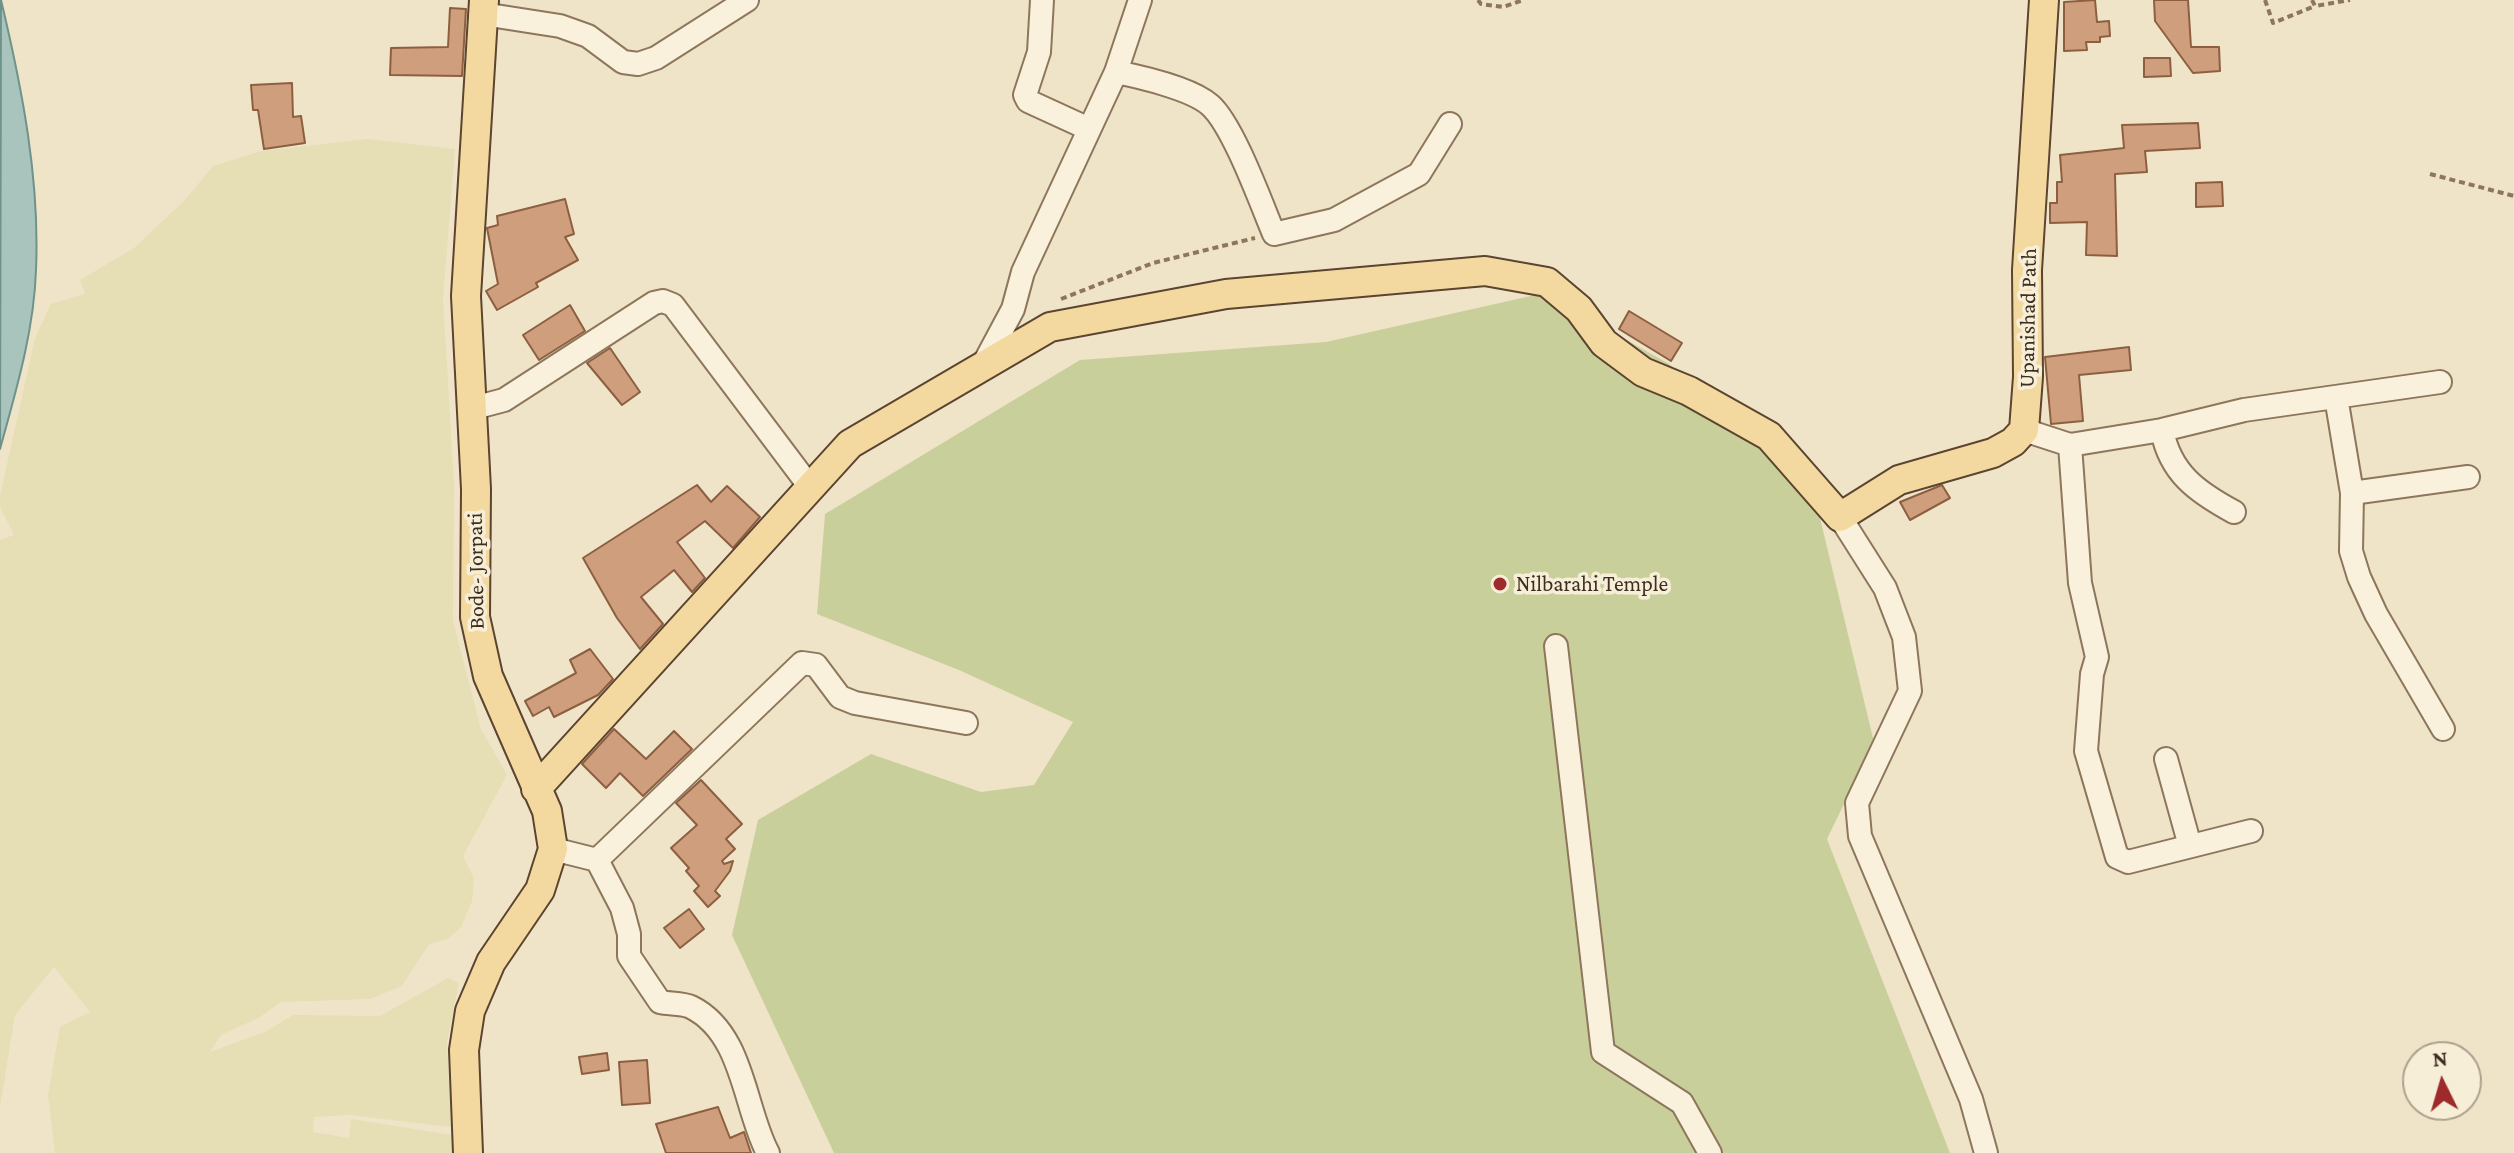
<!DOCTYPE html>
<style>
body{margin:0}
#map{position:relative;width:2514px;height:1153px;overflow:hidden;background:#f0e4c8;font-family:"Crimson Pro",serif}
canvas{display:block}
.north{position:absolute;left:2402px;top:1041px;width:80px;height:80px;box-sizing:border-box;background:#f7eed8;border:2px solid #ada18e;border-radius:50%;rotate:355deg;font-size:22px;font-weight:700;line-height:32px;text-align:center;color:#3d2e20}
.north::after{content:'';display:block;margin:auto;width:28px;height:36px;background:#9e2a2b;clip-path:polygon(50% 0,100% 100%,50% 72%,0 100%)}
</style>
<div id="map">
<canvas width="2514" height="1153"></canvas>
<div class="north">N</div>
</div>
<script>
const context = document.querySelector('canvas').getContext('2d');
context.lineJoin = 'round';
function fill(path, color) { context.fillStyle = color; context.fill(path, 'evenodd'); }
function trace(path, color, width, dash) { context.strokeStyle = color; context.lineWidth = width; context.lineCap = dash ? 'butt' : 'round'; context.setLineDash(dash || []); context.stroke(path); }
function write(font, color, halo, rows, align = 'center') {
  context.font = font + ' "Crimson Pro",serif'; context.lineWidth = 7; context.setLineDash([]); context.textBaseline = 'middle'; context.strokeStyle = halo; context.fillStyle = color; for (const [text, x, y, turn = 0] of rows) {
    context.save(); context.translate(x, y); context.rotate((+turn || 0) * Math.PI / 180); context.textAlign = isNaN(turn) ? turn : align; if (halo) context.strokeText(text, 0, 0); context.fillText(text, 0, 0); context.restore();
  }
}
fill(new Path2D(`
 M367 139 455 149 443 298 454 483 453 621 481 729 507 775 463 856 474 879 472 901 461 927 448 939 429 944 402 986 370 999 281 1002 260 1017 221 1035 210 1052 267 1031 293 1015 380 1016 448 978 459 983 447 1041 451 1127 349 1115 314 1117 313 1132 349 1138 351 1119 452 1135 453 1153H55L48 1095 60 1027 90 1012 54 967 15 1015 0 1107V540L14 535 0 507V496L35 338 51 304 85 294 80 280 134 248 186 199 213 166 262 151Z`), '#e6deb5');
fill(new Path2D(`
 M1544 293 1669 364 1812 485 1874 742 1827 839 1950 1153H834L732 935 758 820 871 754 981 792 1034 785 1073 722 959 670 817 614 825 514 1080 360 1326 342Z`), '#c9cf9b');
const water = new Path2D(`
 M1 0C22 88 40 180 36 270 34 331 16 391 0 449Z`);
fill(water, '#a9c4bc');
trace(water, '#6f938a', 2);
const building = new Path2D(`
 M2095 0 2097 22 2109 21 2110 36 2100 37V42H2086L2087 50 2064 51V2Z
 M2154 0H2188L2191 47H2219L2220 71 2193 73 2155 21Z
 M450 8 466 9 462 76 390 75 391 48 448 47Z
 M2144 58H2170L2171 76 2144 77Z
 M292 83 293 117 301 116 305 143 264 149 258 110H253L251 85Z
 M2198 123 2200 148 2145 151 2147 172 2115 174 2117 256 2086 255 2087 222 2050 223V203H2057V182H2062L2060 155 2124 148 2122 125Z
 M2222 182 2223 206 2196 207V183Z
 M565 199 574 234 565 237 578 260 536 283 538 287 497 310 486 291 498 284 487 228 498 225 497 216Z
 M570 305 585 331 539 360 523 335Z
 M1629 311 1682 343 1671 361 1619 329Z
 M2129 347 2131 370 2079 375 2083 421 2051 424 2045 357Z
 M610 348 640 392 622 405 587 363Z
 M697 485 711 502 727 486 760 517 733 548 705 521 677 542 705 578 692 592 674 570 641 597 663 624 640 649 617 618 583 558Z
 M1942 485 1950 498 1910 520 1900 502Z
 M590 649 613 679 598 695 554 717 549 707 533 716 525 701 576 673 570 660Z
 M614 729 646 759 674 731 692 749 643 796 620 773 606 788 582 764Z
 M701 780 742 824 726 839 735 849 722 861 724 864 733 861 730 871 715 891 720 896 708 907 694 891 699 886 686 871 689 868 671 848 697 825 676 803Z
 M689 909 704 929 680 948 664 928Z
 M607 1053 609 1070 582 1074 579 1057Z
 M647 1060 650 1103 622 1105 619 1062Z
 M718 1107 730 1138 744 1132 751 1153H666L656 1124Z`);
fill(building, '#cf9f7d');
trace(building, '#8d5f41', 2);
const minor = new Path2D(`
 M1042 0 1039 52 1025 95 1028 101 1089 129
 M483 14 560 26 588 36 623 62 638 64 656 58 747 0
 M1116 72C1141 77 1192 89 1210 105 1233 125 1261 203 1274 234L1334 220 1419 174 1450 124
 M982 367 1013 309 1023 272 1116 72 1140 0
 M2336 397 2352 493 2351 551 2359 577 2376 614 2443 729
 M470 409 504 400 654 303 663 301 673 305 810 487
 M2024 430 2070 445 2162 430 2244 410 2440 382
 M2162 430C2170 473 2197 492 2234 512
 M2070 445 2080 583 2097 657 2092 674 2086 751 2117 857 2128 862 2251 831
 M2352 493 2468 477
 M1840 517 1885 588 1904 637 1910 691 1857 803 1860 836 1971 1099 1986 1153
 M1556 646 1603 1052 1682 1103 1710 1153
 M2166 759 2190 846
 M553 849 597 860 622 908 629 934V956L660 1002C669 1004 683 1003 691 1007 744 1033 744 1109 768 1153
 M597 860 802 663 816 665 840 697 855 703 966 723`);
const major = new Path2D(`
 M536 789 850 444 1050 327 1226 294 1485 271 1547 282 1579 309 1604 343 1643 372 1689 391 1769 436 1840 517 1899 480 1993 453 2013 442 2024 430 2028 377 2027 270 2044 0
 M468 1153 464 1050 470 1011 491 962 540 890 553 849 547 811 488 676 475 617 476 489 466 296 484 0`);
trace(minor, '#8d765c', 26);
trace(major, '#5b4430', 32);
trace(new Path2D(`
 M1478 0 1481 4 1503 7 1523 0
 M2265 0 2273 23 2315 6
 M2312 0 2315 6 2350 0
 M2430 174 2514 196
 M1061 299 1153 263 1255 238`), '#8d765c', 4, [6, 4]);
trace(minor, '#faf1dc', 22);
trace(major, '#f3d9a0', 28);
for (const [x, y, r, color] of [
 [1500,584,8,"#9e2a2b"]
]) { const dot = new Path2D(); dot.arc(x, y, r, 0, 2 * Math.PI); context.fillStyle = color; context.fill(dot); trace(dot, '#f7eed8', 3); }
write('22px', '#3d2e20', '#f7eed8', [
 ["Upanishad Path",2028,318,-89],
 ["Bode- Jorpati",476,571,-91]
]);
write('22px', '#3d2e20', '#f7eed8', [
 ["Nilbarahi Temple",1516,584]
], 'left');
</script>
